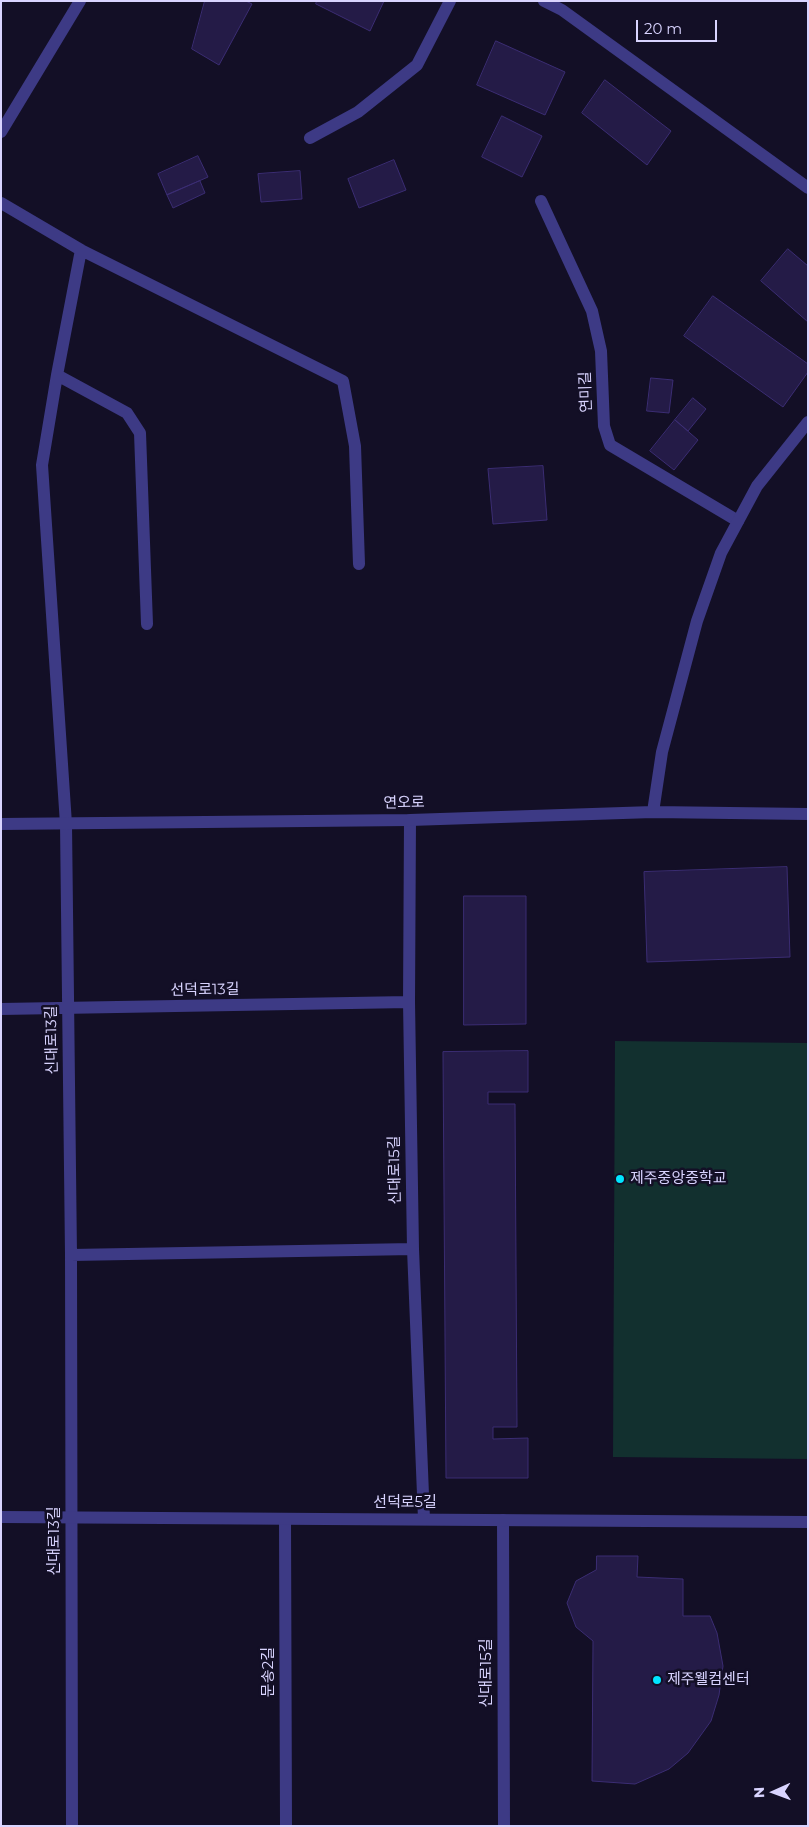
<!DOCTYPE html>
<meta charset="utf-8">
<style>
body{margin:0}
#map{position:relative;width:809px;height:1827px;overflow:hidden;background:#130f26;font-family:Montserrat,sans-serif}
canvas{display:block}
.frame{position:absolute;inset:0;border:2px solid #d9d4ff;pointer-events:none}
.north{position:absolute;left:749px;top:1767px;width:50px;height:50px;-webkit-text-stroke:4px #130f26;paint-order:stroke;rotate:268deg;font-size:14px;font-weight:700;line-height:20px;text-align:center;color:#d9d4ff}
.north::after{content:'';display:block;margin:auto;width:18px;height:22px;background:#d9d4ff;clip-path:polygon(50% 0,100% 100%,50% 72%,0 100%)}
.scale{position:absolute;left:636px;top:20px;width:81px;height:22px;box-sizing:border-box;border:2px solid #d9d4ff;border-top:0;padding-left:6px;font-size:15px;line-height:18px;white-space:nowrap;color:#d9d4ff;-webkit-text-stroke:4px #130f26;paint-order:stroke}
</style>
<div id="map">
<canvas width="809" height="1827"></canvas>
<div class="frame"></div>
<div class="north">N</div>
<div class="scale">20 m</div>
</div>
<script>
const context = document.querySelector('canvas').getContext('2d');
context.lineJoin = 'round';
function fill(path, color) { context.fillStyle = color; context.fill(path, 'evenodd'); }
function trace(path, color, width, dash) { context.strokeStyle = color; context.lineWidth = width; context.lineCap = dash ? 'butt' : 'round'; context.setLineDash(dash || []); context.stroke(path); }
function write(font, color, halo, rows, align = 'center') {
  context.font = font + ' Montserrat,"Noto Sans KR",sans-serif'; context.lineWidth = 5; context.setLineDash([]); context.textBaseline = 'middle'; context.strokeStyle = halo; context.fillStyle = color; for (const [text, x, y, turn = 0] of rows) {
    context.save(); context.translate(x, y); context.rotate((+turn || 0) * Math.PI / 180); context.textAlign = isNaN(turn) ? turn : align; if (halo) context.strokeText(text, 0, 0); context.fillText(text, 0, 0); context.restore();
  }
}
fill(new Path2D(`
 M615 1041 808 1043V1459L613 1457Z`), '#12302f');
const building = new Path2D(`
 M205 1H246L252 4 219 65 192 49Z
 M317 1H384L370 31 316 4Z
 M496 41 565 72 545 115 477 85Z
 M605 80 671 131 647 165 582 113Z
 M502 116 542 136 522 177 482 157Z
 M198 156 208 177 167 195 158 174Z
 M394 160 406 190 359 208 348 179Z
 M300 171 302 199 261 202 258 174Z
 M200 181 205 193 173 208 167 195Z
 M788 249 808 266V322L761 281Z
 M713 296 808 364V372L783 407 684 336Z
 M651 378 673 380 669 413 647 411Z
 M693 398 706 409 688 431 675 420Z
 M675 420 698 440 674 470 650 451Z
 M543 466 547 520 493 524 488 469Z
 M787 867 790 957 647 962 644 872Z
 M464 896H526V1024L464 1025Z
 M528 1051V1092H488V1104H515L517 1427H493V1439L528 1438V1478H446L443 1052Z
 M597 1556H638L637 1577 683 1579V1616H710L717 1633 723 1666 719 1695 711 1721 688 1753 669 1769 635 1784 592 1781 593 1641 576 1627 567 1603 576 1581 596 1570Z`);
fill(building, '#241b47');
trace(building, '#3b2d73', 1);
trace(new Path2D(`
 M1 132 80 1
 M310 138 358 112 417 65 450 1
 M541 201 592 311 601 351 604 426 610 445 738 521
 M1 203 81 250 343 381 355 446 359 564
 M57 375 127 413 140 433 147 624
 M410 820 409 1002 413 1249 424 1519
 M1 1009 409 1002
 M71 1255 413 1249
 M285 1519 286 1826
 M503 1520 504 1826
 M72 1826 71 1255 66 824 42 465 57 375 81 250`), '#3d3a85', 12);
trace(new Path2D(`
 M544 1 562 10 808 188
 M653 812 662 752 697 621 721 553 757 486 808 422
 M1 824 410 820 653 812 808 814
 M1 1517 808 1522`), '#3d3a85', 12);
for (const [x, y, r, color] of [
 [620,1179,5,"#00e5ff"],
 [657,1680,5,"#00e5ff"]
]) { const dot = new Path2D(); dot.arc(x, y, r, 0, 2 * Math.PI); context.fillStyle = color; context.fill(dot); trace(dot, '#130f26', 2); }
write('15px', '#d9d4ff', '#130f26', [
 ["연미길",586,392,-92],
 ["연오로",404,803,-1],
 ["선덕로13길",205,990,-1],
 ["신대로13길",52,1040,-91],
 ["신대로15길",395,1170,-91],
 ["선덕로5길",405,1503],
 ["신대로13길",55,1541,-90],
 ["문송2길",269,1672,-90],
 ["신대로15길",487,1673,-90]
]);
write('15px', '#d9d4ff', '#130f26', [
 ["제주중앙중학교",630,1179],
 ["제주웰컴센터",667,1680]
], 'left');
</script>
